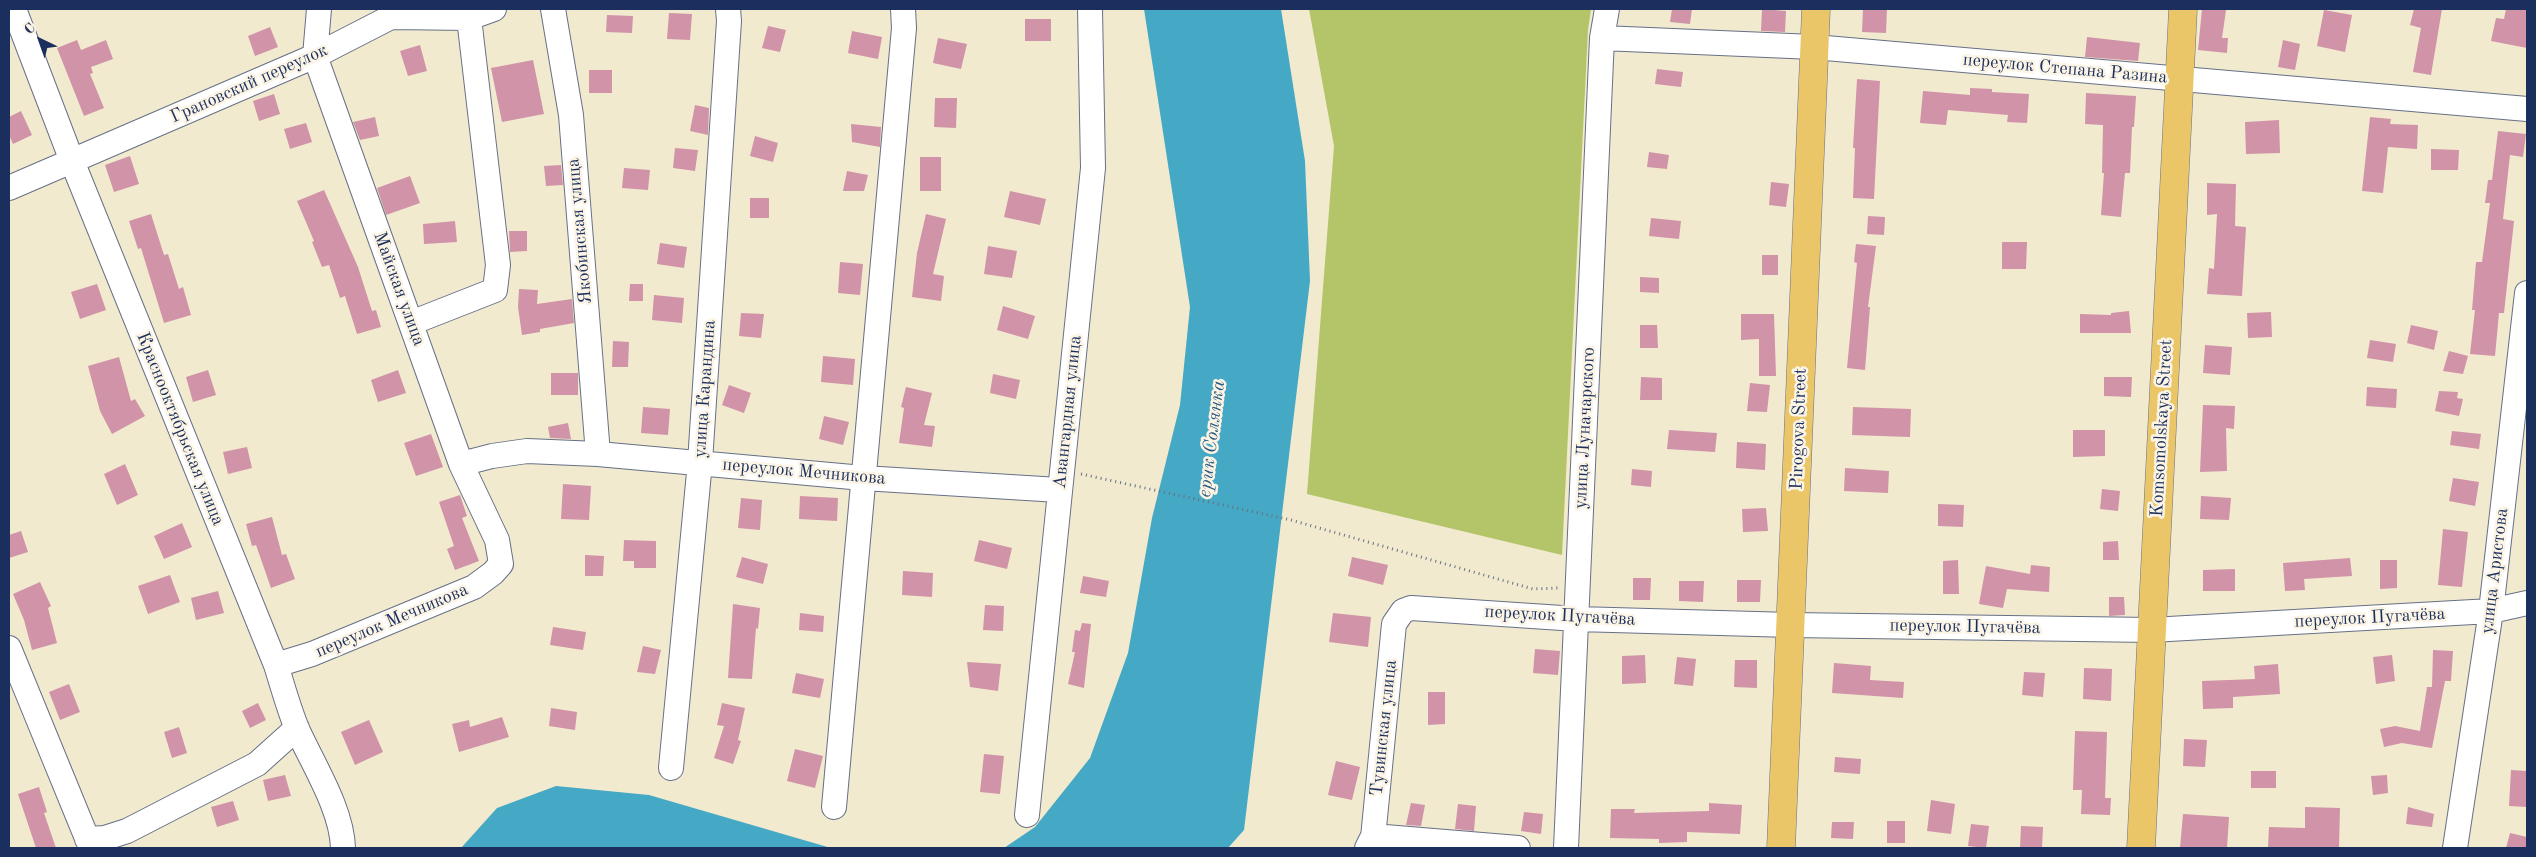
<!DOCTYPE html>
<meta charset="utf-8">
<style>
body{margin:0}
#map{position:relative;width:2536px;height:857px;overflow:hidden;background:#f1eacf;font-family:"Old Standard TT",serif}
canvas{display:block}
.frame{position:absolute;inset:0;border:10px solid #1b2f5e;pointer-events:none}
.north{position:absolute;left:15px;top:15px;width:50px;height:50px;-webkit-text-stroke:4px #fcf5e5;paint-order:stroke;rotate:318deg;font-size:14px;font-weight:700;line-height:20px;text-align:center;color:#1b2f5e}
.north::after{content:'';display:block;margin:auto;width:18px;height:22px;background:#1b2f5e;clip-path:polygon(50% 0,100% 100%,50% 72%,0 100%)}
</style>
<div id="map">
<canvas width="2536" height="857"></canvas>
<div class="frame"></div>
<div class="north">С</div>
</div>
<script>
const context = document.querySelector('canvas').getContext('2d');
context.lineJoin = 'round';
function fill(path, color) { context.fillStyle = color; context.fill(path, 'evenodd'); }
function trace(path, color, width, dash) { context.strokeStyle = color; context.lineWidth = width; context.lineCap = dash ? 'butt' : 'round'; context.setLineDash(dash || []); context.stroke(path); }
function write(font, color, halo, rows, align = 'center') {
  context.font = font + ' "Old Standard TT",serif'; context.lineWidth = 5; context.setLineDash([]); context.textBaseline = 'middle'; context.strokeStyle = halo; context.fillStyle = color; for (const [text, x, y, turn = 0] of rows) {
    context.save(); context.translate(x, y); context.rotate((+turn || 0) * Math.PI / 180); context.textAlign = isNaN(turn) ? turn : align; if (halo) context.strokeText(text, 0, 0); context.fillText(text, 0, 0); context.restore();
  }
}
fill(new Path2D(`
 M1309 9H1591L1588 30 1562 555 1307 494 1334 146Z`), '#b4c569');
fill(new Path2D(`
 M1144 9H1281L1305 161 1310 281 1244 830 1228 848H1004L1035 827 1090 758 1128 653 1152 518 1180 405 1190 307Z
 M556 786 649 795 831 848H461L497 808Z`), '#45a8c4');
fill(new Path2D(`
 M1672 9H1692L1690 24 1670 22Z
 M1762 9 1786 11 1785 32 1761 31Z
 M1863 9H1887L1886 33 1862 32Z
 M2202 9 2226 10 2222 38H2228L2227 53 2198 50Z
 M2414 9H2442L2431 75 2413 72 2421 28 2410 25Z
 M2506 9H2527V48L2491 41 2496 18 2504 19Z
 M2324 10 2352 15 2345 52 2317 46Z
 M669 13 692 14 690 40 667 39Z
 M607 15 633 16 632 33 606 32Z
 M1025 19H1051V41H1025Z
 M768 26 786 30 780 52 762 48Z
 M270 27 278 47 255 56 248 36Z
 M852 31 882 37 878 59 848 53Z
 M2087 37 2140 43 2138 61 2085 57Z
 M938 38 967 44 961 69 933 63Z
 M77 40 81 50 106 40 113 59 91 67 93 73 90 74 104 108 84 116 57 48Z
 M2283 40 2300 44 2295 70 2278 67Z
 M420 45 427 71 408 76 400 51Z
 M533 60 544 114 502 122 491 68Z
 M1657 69 1683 72 1681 87 1655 84Z
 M589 70H612V93H589Z
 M1857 79 1880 81 1874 199 1853 198 1855 148H1853Z
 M1970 88 1992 89V92L2029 94 2027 123 2007 122 2008 115 1948 110 1946 125 1920 123 1923 91 1970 95Z
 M2086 93 2136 96 2134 127H2132L2130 173H2125L2121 217 2101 215 2104 173H2102L2103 125 2085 124Z
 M274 94 280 114 259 121 253 101Z
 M935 98H957L956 128 934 127Z
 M695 105 709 108 708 135 690 131Z
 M21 111 32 135 13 144 9 135V117Z
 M375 117 379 136 360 140 353 122Z
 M2370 117 2391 119 2390 124 2418 125 2417 149 2388 147 2383 193 2362 191Z
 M2279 120 2280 153 2246 154 2245 122Z
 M306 123 312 142 290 149 284 129Z
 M851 124 881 127 880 147 852 142Z
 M2498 131 2526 134 2523 157 2510 155 2503 219 2514 221 2504 313H2499L2495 356 2470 354 2475 310H2472L2476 262H2482L2490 203H2485L2488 180H2492Z
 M755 136 778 143 773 162 750 156Z
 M675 148 698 150 695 171 673 168Z
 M2431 149 2459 150 2458 170H2431Z
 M1649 152 1669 155 1667 169 1647 167Z
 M130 156 139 184 114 192 105 165Z
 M920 157H941V191H920Z
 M561 165 563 185 546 186 544 166Z
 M624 168 650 170 648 190 622 188Z
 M847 171 868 175 864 191H843Z
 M410 176 420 203 386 215 377 188Z
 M1771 182 1789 184 1786 207 1769 205Z
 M2207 183 2236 184 2235 226 2246 227 2242 296 2207 294 2209 268 2214 269 2217 214 2207 215Z
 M324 190 358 267 372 311 376 310 381 327 357 334 345 296 340 298 329 265 322 267 312 242 314 241 297 201Z
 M1010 191 1046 199 1040 225 1004 217Z
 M750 198H769V218H750Z
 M151 214 164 255 168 254 179 289 183 287 191 315 164 323 141 248 138 249 129 221Z
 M926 214 946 219 933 274 944 276 941 301 912 297 917 253Z
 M1868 216 1885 217 1884 235 1867 234Z
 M1651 218 1681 221 1679 239 1649 236Z
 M455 221 457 242 424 244 423 224Z
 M509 231H527V251L510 252Z
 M2002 242H2027L2026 269H2002Z
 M660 243 687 247 684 268 657 264Z
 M1856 244 1876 246 1868 307H1870L1865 370 1847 368 1857 263 1854 262Z
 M988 246 1017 251 1012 278 984 274Z
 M1762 255H1778V275H1762Z
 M840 262 863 264 860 295 838 293Z
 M1640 277 1659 278V293L1640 292Z
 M97 284 106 310 80 319 71 292Z
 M630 284H643V301H629Z
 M519 289 538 290 537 304 572 299 574 323 540 329V332L522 335 518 307Z
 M654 295 684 298 682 323 652 320Z
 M1003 306 1035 316 1028 339 997 330Z
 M2129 311 2131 333H2080V314L2111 315V313Z
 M2271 312 2272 337 2248 338 2247 313Z
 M741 313 764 314 761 338 739 336Z
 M1741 314H1774L1776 376H1759V339L1741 340Z
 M1640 325H1657L1658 348H1640Z
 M2411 325 2438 331 2434 350 2407 343Z
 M2370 340 2396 344 2393 362 2367 358Z
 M613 341 629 342 628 367H612Z
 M2205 345 2232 347 2230 375 2203 373Z
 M2449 351 2468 356 2463 374 2443 371Z
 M823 356 855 359 853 385 821 382Z
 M119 357 131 401 135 399 145 416 112 434 100 411 88 366Z
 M208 370 216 395 193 402 186 377Z
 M398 370 406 393 378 402 371 380Z
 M551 373H578V395H551Z
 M993 374 1020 380 1016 399 990 393Z
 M1641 377 1662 378V400H1640Z
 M2104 377H2132L2131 397 2104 396Z
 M1750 383 1770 385 1767 412 1747 411Z
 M729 385 751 393 744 413 722 405Z
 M906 387 932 393 924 425 935 426 932 447 899 443 904 408 901 407Z
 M2367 387 2397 389 2396 408 2366 406Z
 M2439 391 2458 392 2457 398 2463 399 2459 416 2435 411Z
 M2203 405 2235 406 2234 429 2226 428 2227 471 2200 472Z
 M643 407 670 409 668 435 641 433Z
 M1853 407 1911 409 1910 437 1852 435Z
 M824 416 849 422 843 445 819 439Z
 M568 423 571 439 550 438 548 427Z
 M1669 430 1717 433 1715 452 1667 449Z
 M2073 430H2105V456L2073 457Z
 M2452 431 2481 434 2479 449 2450 445Z
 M431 434 443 467 416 476 404 443Z
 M1737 442 1766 444 1765 470 1736 468Z
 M247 447 252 468 228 474 223 452Z
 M125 464 138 495 117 505 104 474Z
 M1845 468 1889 471 1888 493 1844 491Z
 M1632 469 1652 471 1651 487 1631 485Z
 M2453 478 2479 482 2475 506 2449 501Z
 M563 484 591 486 589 520 561 519Z
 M2102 489 2120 491 2118 511 2100 509Z
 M460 495 467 516 462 518 479 561 455 570 447 549 454 546 439 502Z
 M800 496 838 498 837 521 799 519Z
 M2201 496 2231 498 2229 520 2200 519Z
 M741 498 762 500 760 530 738 528Z
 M1938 504 1964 505 1963 527 1938 526Z
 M1766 508 1768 531 1743 532 1742 509Z
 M272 517 282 555 286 554 295 579 271 588 256 545 252 546 246 524Z
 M182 523 192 547 164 559 154 536Z
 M2443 529 2468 532 2462 587 2438 585Z
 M21 531 28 552 9 558V535Z
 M624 540 656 541V568H634V561H623Z
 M979 540 1012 548 1007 569 974 561Z
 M2118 541 2119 560H2103V542Z
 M585 555 604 556 603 576H585Z
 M742 557 768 564 763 584 736 577Z
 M1352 557 1388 565 1383 585 1348 576Z
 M2350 558 2352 576 2304 579 2305 590 2285 591 2283 563Z
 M1958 560 1959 594H1943V561Z
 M2380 560H2397V588L2380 589Z
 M2031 565 2050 567 2049 592 2007 589 2003 608 1979 604 1986 566 2030 574Z
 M2235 569V591H2203V570Z
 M903 571 933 573 932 597 902 595Z
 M170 575 180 602 148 614 138 586Z
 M1083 576 1109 581 1106 597 1080 593Z
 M1633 578H1651L1650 600H1633Z
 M1737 580H1761L1760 602H1737Z
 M1679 581H1704L1703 602 1679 601Z
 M40 582 51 606 48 608 57 643 32 650 24 620 13 594Z
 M218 591 224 613 196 620 191 598Z
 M2109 597H2124L2125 615 2109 616Z
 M733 604 760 608 758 629 756 628 752 679 728 678Z
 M985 605 1004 606 1003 631 983 630Z
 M800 613 824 616 823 632 799 630Z
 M1333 613 1371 617 1368 647 1329 642Z
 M1082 623 1091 624 1084 688 1068 684 1075 652H1072L1075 630 1080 631Z
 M553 627 586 632 583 650 550 645Z
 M643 646 661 650 655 674 637 672Z
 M1535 649 1560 651 1558 675 1533 673Z
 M2433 650 2453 651 2451 681H2445L2432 748 2402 743 2384 747 2380 729 2395 726 2420 731 2427 687H2432Z
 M1645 655 1646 683 1622 684V656Z
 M2392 655 2395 681 2376 684 2373 657Z
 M1677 657 1696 659 1693 686 1674 684Z
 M1735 660H1757V688L1734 687Z
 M967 662 1001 664 998 691 970 687Z
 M1834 663 1871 666 1870 680 1904 682 1903 698 1832 693Z
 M2278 664 2280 694 2233 697V708L2203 709 2202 681 2255 679 2254 666Z
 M2084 668 2112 669 2111 701 2083 699Z
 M2024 672 2045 673 2043 697 2022 695Z
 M796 673 824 679 820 698 792 693Z
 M69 684 80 712 60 720 49 692Z
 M1428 692H1445V724L1428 725Z
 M258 703 266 720 250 728 242 711Z
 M722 703 745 708 738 740 741 741 733 764 714 758 724 726 717 725Z
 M551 708 577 712 575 730 549 726Z
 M502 717 509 737 459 752 452 724 469 720 470 727Z
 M369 720 383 752 355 765 341 732Z
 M179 727 187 753 172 758 164 732Z
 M2075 731 2107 732 2105 798H2111L2110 815 2081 814 2082 790H2073Z
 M2184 739 2207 740 2205 767 2183 766Z
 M795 749 823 756 815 788 787 781Z
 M984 754 1004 756 1000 794 980 792Z
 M1835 757 1861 759 1860 774 1834 772Z
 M1336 761 1360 767 1352 800 1328 795Z
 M2511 770 2527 771V807L2509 806Z
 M2251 771H2276V788H2251Z
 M285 775 291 796 268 801 263 780Z
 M2387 775 2388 793 2373 795 2371 776Z
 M39 787 47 812 44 813 56 848H36L18 794Z
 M1931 800 1955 804 1951 834 1927 831Z
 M233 801 239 820 217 827 211 807Z
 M1411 803 1425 805 1421 826 1406 825Z
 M1709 803 1742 805 1740 834 1687 832V842L1659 843V839L1610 838 1611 809H1635L1634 813 1709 811Z
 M1458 804 1476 806 1474 831 1455 829Z
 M2305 807 2340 808 2339 848H2268L2269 827 2305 828Z
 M2408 807 2434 814 2432 827 2406 824Z
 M1524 812 1543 814 1541 834 1521 831Z
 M2183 814 2229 817 2227 848H2180Z
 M1887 821H1905V843H1887Z
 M1832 822H1854L1853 839 1831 838Z
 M1971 824 1989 826 1986 848 1968 846Z
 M2021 826 2043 827 2042 848H2020Z
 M2510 833 2527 837V848H2506Z`), '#d193a8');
const minor = new Path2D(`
 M14 9 72 161 276 665C283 687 289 710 298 731 314 766 342 810 343 848
 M553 9 571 115 598 454
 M1602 38 1814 47 2527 109
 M9 188 315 56 391 17 469 18 494 9
 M411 323 495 290 498 265 469 18
 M461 464 492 456 527 451 598 454 863 478 1059 490
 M9 648 91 848
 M276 665 312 654 474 587 493 573 501 564 497 540 461 464 315 56 319 9
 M671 768 700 462 729 21 728 9
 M834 807 904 28 903 9
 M1027 815 1093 168 1090 9
 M87 839 105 838 127 831 257 764 297 728
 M1367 848 1373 836 1518 848
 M1372 848 1394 624 1403 611 1411 608 1577 619 1791 625 2151 630 2491 611 2527 603
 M1566 848 1602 38 1607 9
 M2455 848 2491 611 2527 293`);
const major = new Path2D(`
 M1781 848 1816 9
 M2141 848 2183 9`);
trace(minor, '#667086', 26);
trace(major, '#667086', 29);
trace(new Path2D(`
 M1081 474 1291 520 1533 589 1558 588`), '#667086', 3, [1, 4]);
trace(minor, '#fff', 24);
trace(major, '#eac669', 28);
write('18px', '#1b2f5e', '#fcf5e5', [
 ["переулок Степана Разина",2065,69,5],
 ["Грановский переулок",249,84,-24],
 ["Якобинская улица",580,231,-95],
 ["Майская улица",399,289,70],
 ["улица Карандина",705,389,-86],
 ["Авангардная улица",1068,412,-84],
 ["улица Луначарского",1585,428,-87],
 ["Komsomolskaya Street",2162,428,-87],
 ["Краснооктябрьская улица",180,429,68],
 ["Pirogova Street",1799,429,-88],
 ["переулок Мечникова",804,472,5],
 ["улица Аристова",2495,571,-83],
 ["переулок Пугачёва",1560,616,3],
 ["переулок Пугачёва",2370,618,-3],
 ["переулок Мечникова",392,621,-23],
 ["переулок Пугачёва",1965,627,1],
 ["Тувинская улица",1384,728,-84]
]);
write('italic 19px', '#2a5982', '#fcf5e5', [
 ["ерик Солянка",1212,439,-83]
]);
</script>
